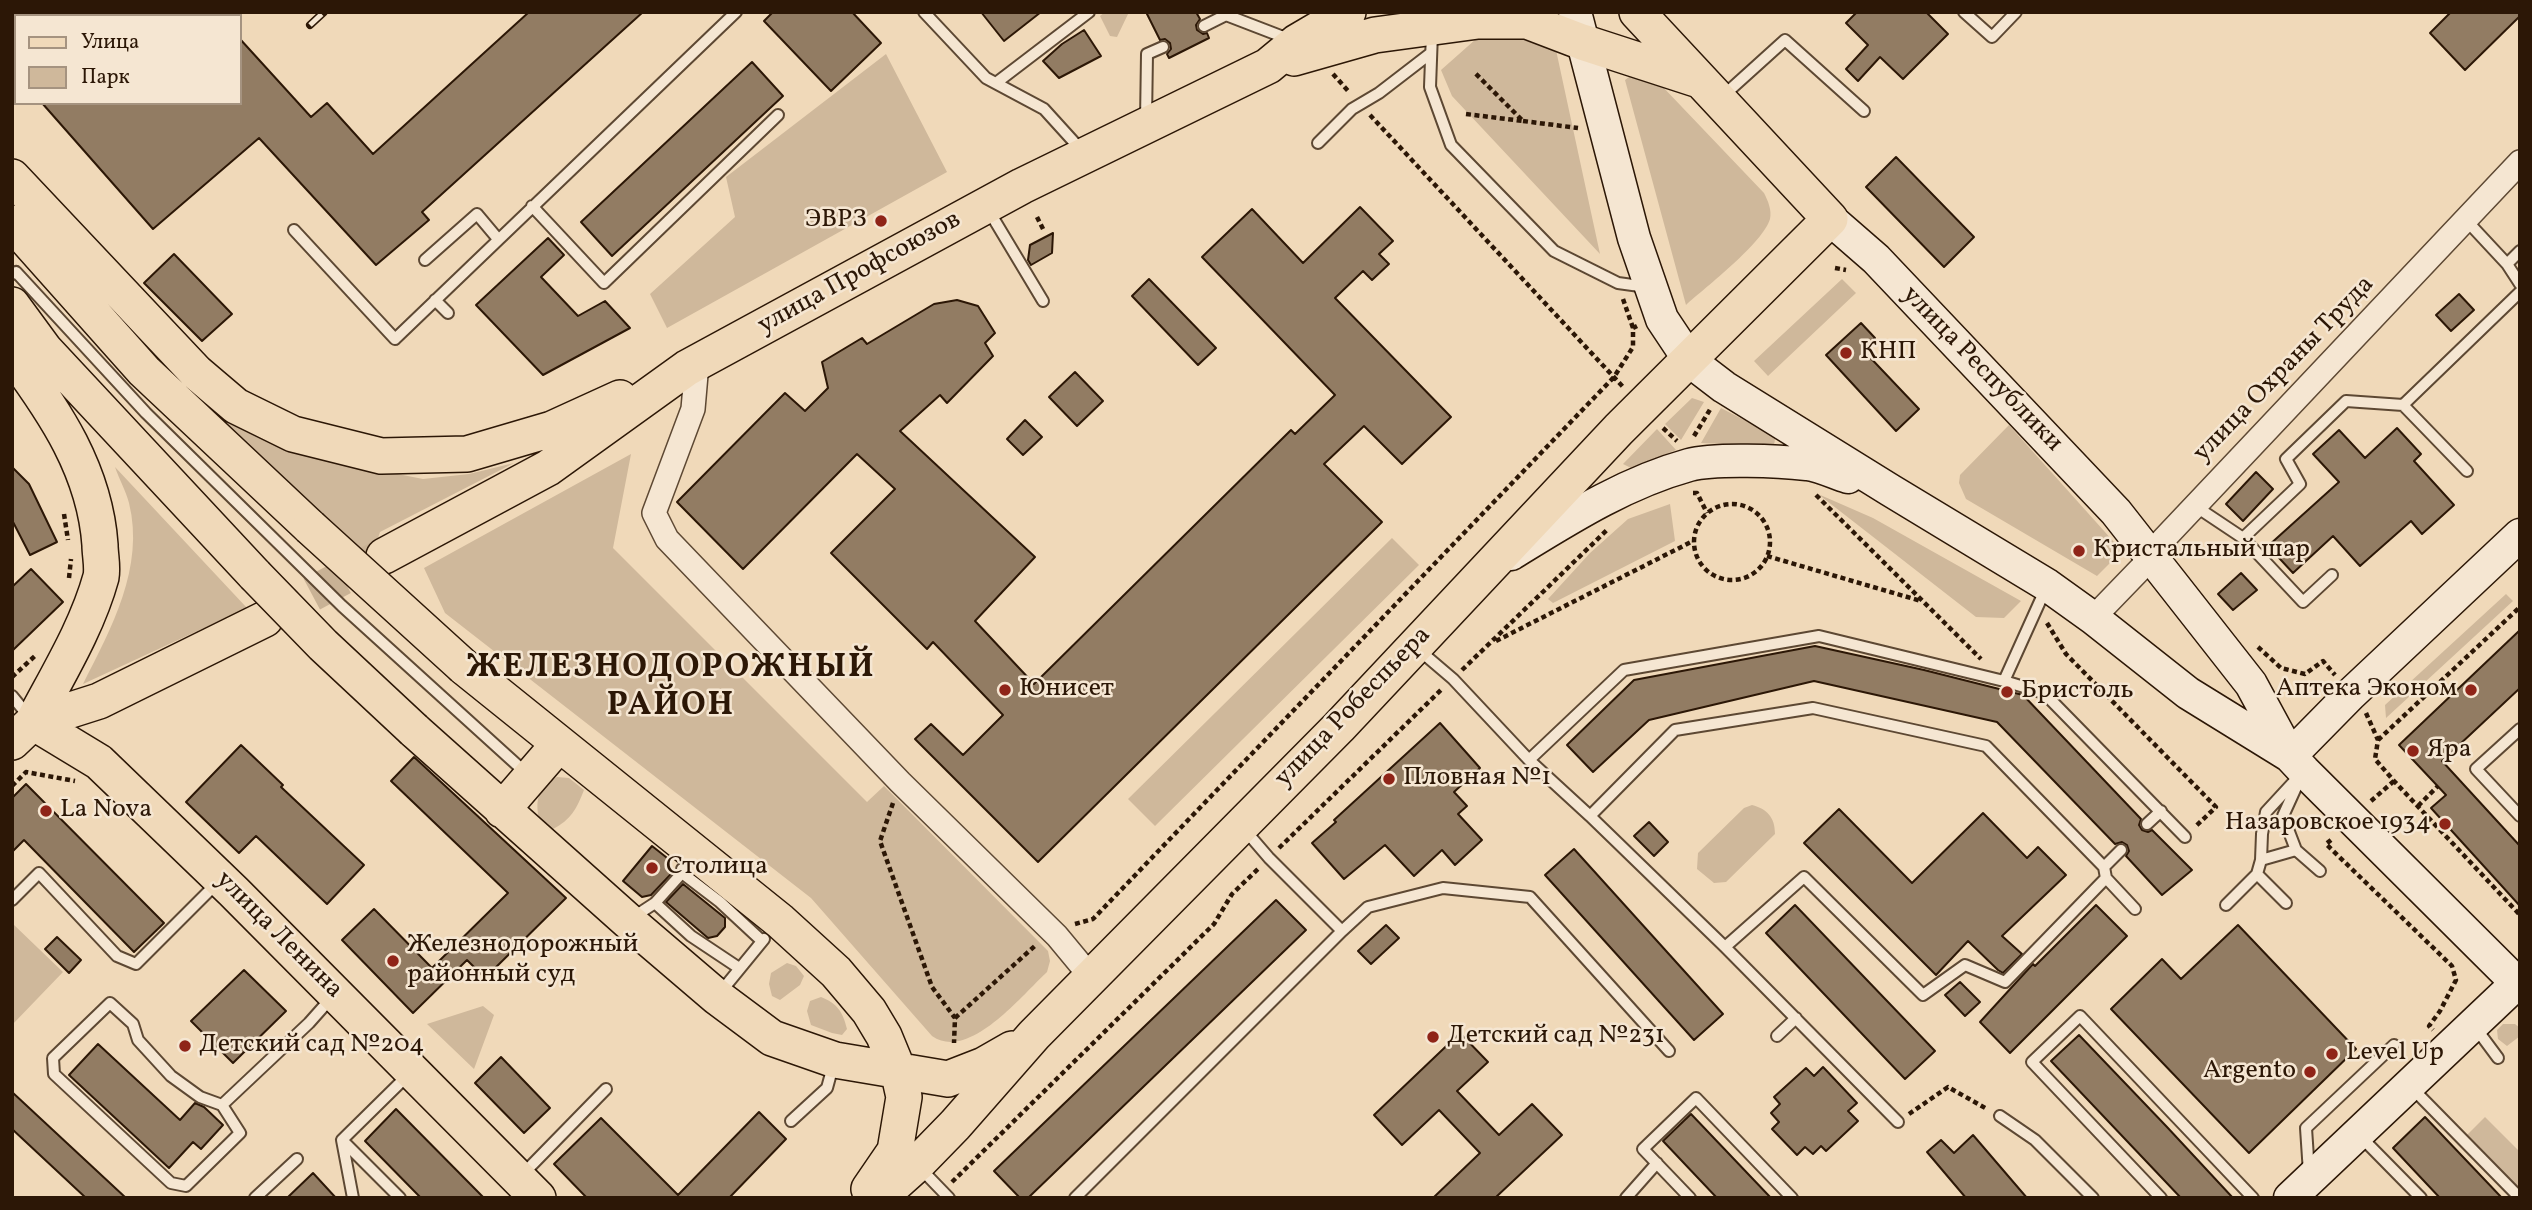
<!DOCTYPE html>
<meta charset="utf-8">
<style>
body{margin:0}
#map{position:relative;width:2532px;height:1210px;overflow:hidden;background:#f0d9b9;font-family:Vollkorn,serif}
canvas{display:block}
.frame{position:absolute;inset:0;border:14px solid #2c1706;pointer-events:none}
.legend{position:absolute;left:14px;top:14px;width:228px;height:91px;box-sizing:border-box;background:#f5e6d2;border:2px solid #a59380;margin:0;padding:9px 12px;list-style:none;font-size:21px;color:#2c1706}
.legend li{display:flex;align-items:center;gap:14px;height:35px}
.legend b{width:35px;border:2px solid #a59380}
</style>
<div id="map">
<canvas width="2532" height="1210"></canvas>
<div class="frame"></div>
<ul class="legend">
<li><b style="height:9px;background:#f0d9b9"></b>Улица</li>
<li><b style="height:19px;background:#cfb89b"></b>Парк</li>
</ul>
</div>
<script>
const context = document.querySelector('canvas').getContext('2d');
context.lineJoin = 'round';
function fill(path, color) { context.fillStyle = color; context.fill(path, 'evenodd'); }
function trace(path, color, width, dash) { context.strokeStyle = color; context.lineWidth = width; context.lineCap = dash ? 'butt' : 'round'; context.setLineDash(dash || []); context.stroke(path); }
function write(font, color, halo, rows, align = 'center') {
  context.font = font + ' Vollkorn,serif'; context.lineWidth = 5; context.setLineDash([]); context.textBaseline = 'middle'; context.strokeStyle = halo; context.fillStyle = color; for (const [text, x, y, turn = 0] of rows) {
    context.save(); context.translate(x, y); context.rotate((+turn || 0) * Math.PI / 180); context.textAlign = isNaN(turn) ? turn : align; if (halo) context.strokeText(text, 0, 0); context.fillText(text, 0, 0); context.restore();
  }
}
fill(new Path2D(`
 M1105 12H1129L1117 37 1110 36 1100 16Z
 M1504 34 1556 50 1600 254 1452 96 1441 70 1476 39Z
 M886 54 947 172 667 328 650 294 735 217 726 177Z
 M1637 71 1661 85 1764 193C1768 201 1772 210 1770 219 1763 243 1706 287 1686 305L1625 80Z
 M1842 279 1856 293 1768 376 1754 361Z
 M1692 398 1704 402 1681 440 1665 424Z
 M1721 408 1771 434 1775 439 1774 446 1701 443Z
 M227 422 327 460 423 479 469 474 514 463 380 532 377 541 356 552 221 430Z
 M2009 425 2122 551 2097 576 1966 499 1959 483 1960 475Z
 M1657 429 1676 450 1631 468 1623 464Z
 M631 454 613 548 867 802 884 786 1048 951 1050 961 1047 972C1022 995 969 1062 932 1036L811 898 445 613 424 568Z
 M115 467 247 608 83 684C111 629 145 567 129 503 126 491 119 479 115 467Z
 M1818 494 1873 518 2021 601 2004 618 1976 617Z
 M1670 504 1675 541 1553 603 1548 599 1590 553 1628 519Z
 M1392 538 1419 565 1155 826 1128 799Z
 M2506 594 2513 601 2386 718 2385 705Z
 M557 777 569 778 584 790C577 808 571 820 553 829L539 820C535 798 538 789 557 777Z
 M1752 805C1767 809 1775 817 1775 834L1726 882 1714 883 1697 869 1698 853 1744 808Z
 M13 924 63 972 12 1025V925Z
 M787 963 796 966 804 976 800 985 780 1000 772 996 769 984 771 973Z
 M821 997C837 1003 843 1012 847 1029L842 1035 832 1033 811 1025 807 1011 810 1001Z
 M483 1006 494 1015 474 1069 427 1024Z
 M2503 1024H2515L2520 1028V1036L2507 1046 2498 1039 2497 1030Z
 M2485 1117 2520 1152V1192L2466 1136Z`), '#cfb89b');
const building = new Path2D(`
 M529 12H643L422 212 429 220 376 265 259 138 153 229 42 103H240V39L311 117 327 103 373 154Z
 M773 12H852L881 43 831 91 764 21Z
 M981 12H1041L1004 41Z
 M1146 12H1196L1200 19 1196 25 1197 30 1203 34 1207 33 1209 38 1169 58 1167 54 1171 49 1170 43 1165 39 1160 40Z
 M1857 12H1926L1948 34 1903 79 1880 57 1858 81 1846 69 1868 45 1846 23Z
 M2451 12H2520V16L2465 70 2430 33Z
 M1084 30 1101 56 1059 78 1043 61 1062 44Z
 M752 62 783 96 612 256 581 222Z
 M1896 157 1974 237 1944 267 1866 187Z
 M1360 207 1393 241 1379 254 1389 264 1372 280 1363 271 1335 298 1451 417 1402 464 1364 426 1324 464 1382 522 1038 862 915 739 931 724 963 755 1003 715 933 642 927 649 831 553 895 489 857 454 743 569 677 502 785 393 805 411 828 388 822 362 862 338 867 344 934 304 957 300 978 306 995 333 985 343 993 356 947 403 940 395 900 431 1035 557 975 621 1034 684 1291 430 1295 434 1335 395 1202 257 1252 209 1303 263Z
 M1053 233 1052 253 1031 265 1028 260 1030 245Z
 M548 238 564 255 541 277 578 316 605 301 630 328 543 375 476 305Z
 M174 254 232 314 202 341 144 283Z
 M1149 279 1216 348 1198 365 1132 296Z
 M2459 294 2474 310 2451 331 2436 315Z
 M1861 323 1875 338 1863 350 1919 409 1896 431 1826 355Z
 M1075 372 1103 401 1077 426 1049 397Z
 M1025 420 1042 437 1023 455 1007 439Z
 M2397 428 2421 454 2414 461 2454 505 2422 534 2411 521 2360 566 2333 536 2293 573 2268 546 2339 482 2313 454 2339 430 2365 458Z
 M12 467 29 484 57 542 30 555 12 520Z
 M2256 472 2273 489 2243 521 2226 504Z
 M31 569 63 602 12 651V587Z
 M2241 573 2257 590 2233 610 2218 594Z
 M2520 630V688L2442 761 2520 846V906L2431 808 2446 795 2399 745Z
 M1815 646 1924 670 2023 695 2141 819 2139 825 2142 830 2148 832 2152 830 2192 870 2162 895 2126 856 2129 851 2127 845 2122 842 2115 844 1997 722 1814 681 1649 720 1593 772 1567 745 1634 680Z
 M1440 723 1480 768 1454 792 1467 806 1458 814 1482 840 1455 865 1442 850 1414 876 1385 845 1344 879 1312 843 1336 822 1334 820Z
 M241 745 283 785 281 787 364 865 327 904 256 836 239 853 186 802Z
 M414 757 566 898 485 978 467 960 413 1013 342 940 374 909 432 968 508 893 391 781Z
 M26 784 164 923 134 952 24 840 12 852V798Z
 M1839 809 1912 883 1983 813 2027 858 2038 847 2066 875 2002 936 2022 954 2003 973 1998 970 1968 941 1936 975 1804 843Z
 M1649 822 1668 842 1654 856 1634 836Z
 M652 846 671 861V874L651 895 642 897 623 881Z
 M1574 849 1723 1014 1694 1040 1545 875Z
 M683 884 725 918V927L717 936 708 938 666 902Z
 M1276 900 1306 930 1028 1198H1020L994 1171Z
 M1795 905 1935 1051 1905 1079 1766 933Z
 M2096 905 2127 936 2010 1053 1980 1022 2033 964 2035 966Z
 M1386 925 1399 938 1371 964 1358 951Z
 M2238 925 2356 1049 2249 1153 2111 1009 2162 959 2181 979Z
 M57 937 81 960 69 973 45 949Z
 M244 970 286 1011 233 1063 191 1021Z
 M1960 982 1980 1002 1965 1016 1945 995Z
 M1460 1033 1488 1062 1457 1091 1499 1135 1532 1104 1562 1135 1495 1198H1433L1480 1153 1439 1110 1402 1145 1374 1115Z
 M2079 1035 2167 1127 2233 1198H2181L2051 1061Z
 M98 1044 180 1120 195 1103 204 1107 223 1125 201 1149 193 1142 169 1168 69 1075Z
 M501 1057 550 1108 524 1133 475 1083Z
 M1823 1067 1857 1103 1848 1111 1858 1121 1826 1151 1821 1146 1813 1154 1805 1147 1797 1155 1772 1129 1779 1122 1771 1113 1780 1104 1774 1097 1806 1068 1814 1076Z
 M12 1092 126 1198H86L12 1129Z
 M396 1109 484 1198H421L365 1141Z
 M759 1112 786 1139 729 1198H587L554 1164 601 1118 678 1195Z
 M1691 1114 1771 1198H1717L1663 1141Z
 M2425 1117 2502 1198H2440L2393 1148Z
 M1973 1135 2027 1198H1966L1927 1152 1941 1140 1954 1153Z
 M313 1173 336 1198H287Z`);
fill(building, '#927c63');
trace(building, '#2c1706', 2);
trace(new Path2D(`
 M265 619 381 557`), '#c9b295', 35, [35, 18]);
const lane = new Path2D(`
 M924 12 986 78 1044 109 1083 152
 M1964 12 1992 37 2016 12
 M1204 26 1226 15 1291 40
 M1432 33 1430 87 1451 145 1554 251 1618 283 1647 287
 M996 83 1089 12
 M1723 96 1785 40 1864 111
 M1146 120 1147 54 1163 47
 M1318 143 1352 109 1379 93 1431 53
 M532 206 604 283 778 115
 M989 211 1043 301
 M2466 220 2507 264 2520 284
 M294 230 395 339 736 12
 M425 260 477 214 498 239
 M2507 264 2520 251
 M12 274 16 272 146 413 342 606 526 773
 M435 300 448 313
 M2403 405 2520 292
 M2195 506 2243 538 2300 484 2286 459 2346 401 2403 405 2467 471
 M2243 538 2303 602 2332 575
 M2046 588 2004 681 2044 693 2185 837
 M1419 650 1453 679 1529 760 1590 816 1725 947 1898 1122
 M12 696 30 718
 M2520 729 2476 769 2520 816
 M1529 760 1624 670 1819 636 2004 681
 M2298 783 2283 816 2296 850 2320 871
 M1590 816 1675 730 1813 708 1986 746 2104 867 2106 878 2135 909
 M2147 824 2161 811
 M2261 860 2296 850
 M2104 867 2121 850
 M682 873 720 902 762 941
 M2257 874 2286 903
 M12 900 39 873 117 956 136 964 217 883
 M655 903 691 936 739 968
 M2226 905 2257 874 2261 860 2262 834 2266 812 2302 773
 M632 918 655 903 682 873V869
 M1342 931 1368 907 1443 888 1530 897 1669 1051
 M1725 947 1804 877 1923 995 1965 965 2005 982 2106 878
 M719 994 764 939
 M2475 1027 2498 1058
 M1777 1036 1796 1018
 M2411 1087 2520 1198
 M222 1105 200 1097 171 1076 138 1040 133 1024 110 1003 53 1058 54 1074 171 1183 186 1186 240 1133 222 1105 309 1023 333 996
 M2000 1116 2035 1140 2093 1198
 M791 1121 827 1088 833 1066
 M2359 1135 2421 1198
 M342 1140 353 1198
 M921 1169 949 1198
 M2309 1173 2306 1128 2394 1045
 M523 1174 606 1089
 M255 1198 297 1159
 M400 1198 342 1140 408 1075
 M1075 1198 1342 931 1269 858 1244 829
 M1626 1198 1657 1163
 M1690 1198 1643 1149 1696 1098 1792 1198
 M2161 1198 2032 1062 2080 1016 2253 1198`);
const street = new Path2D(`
 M697 363 693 409 654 513 667 539 900 782 1057 936 1091 977
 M2093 618 2151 558 2160 543 2520 162`);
const secondary = new Path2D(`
 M1575 12 1634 238 1662 319 1690 361 1724 387 1890 490 2047 585 2093 618 2188 693 2290 756
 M1830 219 1876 259 2116 512 2251 684 2290 756 2304 771 2520 986
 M1511 554C1568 519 1624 483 1689 465 1714 458 1780 461 1807 464 1821 466 1835 473 1848 477
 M2290 756 2351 694 2520 535
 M2290 1198 2517 983`);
const primary = new Path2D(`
 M1294 58 1375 35 1478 21H1527L1582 42 1696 79
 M12 177 196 372 236 406 293 434 381 456 467 454 552 429 620 398
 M12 223 144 371 310 527
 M12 305 45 350 255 575
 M12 354C55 412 95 471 100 545 100 555 103 567 101 577 87 628 57 676 33 722
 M384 556 548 468 687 368 1022 186 1268 66 1297 42 1348 12
 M464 667 780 921 836 972 869 1011 884 1036 898 1070 904 1097 895 1151 869 1189
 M33 722 99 762 234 892 538 1198
 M414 730 628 921 717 997 772 1038 835 1060 948 1079 984 1065 1012 1049
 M12 742 33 722 99 701 265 619
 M502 810 559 744
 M879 1198 917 1164 955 1125 1034 1035 1339 727 1619 429 1830 219 1637 12`);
trace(lane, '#5d4833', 14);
trace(street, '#5d4833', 26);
trace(secondary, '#2c1706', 35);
trace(primary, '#2c1706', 38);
trace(new Path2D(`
 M1333 74 1350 93
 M1466 114 1523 121 1474 72
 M1370 115 1624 388
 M1523 121 1578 128
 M1037 217 1044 231
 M1835 268 1846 270
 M1623 299 1633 328
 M1663 428 1677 441
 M1694 436 1711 408
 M1693 493H1697L1707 513
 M1816 495 1981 659
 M1694 542a38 38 0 1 1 76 0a38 38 0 1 1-76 0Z
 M64 514 68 540
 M1767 556 1921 601
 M69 578 71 559
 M2047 623 2066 654 2216 807 2195 827
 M1496 641 1693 541
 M2258 647 2281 668 2305 674 2323 661 2335 675
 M1462 670 1607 530
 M12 677 36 655
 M2366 713 2378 740 2375 759 2394 781 2520 915
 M2378 740 2520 607
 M12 786 26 772 75 781
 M2371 801 2394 781
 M893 803 880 841 932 987 955 1018 954 1043
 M2418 806 2438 786
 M2331 840 2326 844 2452 966 2456 980 2440 1011 2429 1026 2433 1030
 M1279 848 1443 688
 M1075 924 1093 919 1614 377 1633 347V328L1639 325
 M955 1018 1037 944
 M1909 1114 1948 1087 1987 1109
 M952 1182 1214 924 1232 894 1258 869`), '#2c1706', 4.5, [5, 3.5]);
trace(lane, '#f5e6d2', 10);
trace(street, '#f5e6d2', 23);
trace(secondary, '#f5e6d2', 32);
trace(primary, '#f0d9b9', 35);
const rail = new Path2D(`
 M310 25 324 12`);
trace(rail, '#2c1706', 8);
trace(rail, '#f5e6d2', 5, [16]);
const primaryBridge = new Path2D(`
 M310 527 464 667
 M255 575 323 645 414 730`);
trace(primaryBridge, '#2c1706', 38, []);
trace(primaryBridge, '#f0d9b9', 35);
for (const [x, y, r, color] of [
 [881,221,7,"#8f2418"],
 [1846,353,7,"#8f2418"],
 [2079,551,7,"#8f2418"],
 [1005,690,7,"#8f2418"],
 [2471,690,7,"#8f2418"],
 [2007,692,7,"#8f2418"],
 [2413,751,7,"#8f2418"],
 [1389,779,7,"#8f2418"],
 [46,811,7,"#8f2418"],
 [2445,824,7,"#8f2418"],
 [652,868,7,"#8f2418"],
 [393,961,7,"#8f2418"],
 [1433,1037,7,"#8f2418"],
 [185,1046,7,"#8f2418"],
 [2332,1054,7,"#8f2418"],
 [2310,1072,7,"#8f2418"]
]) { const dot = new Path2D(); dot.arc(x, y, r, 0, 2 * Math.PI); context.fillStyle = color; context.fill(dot); trace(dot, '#f5e6d2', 2.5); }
write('26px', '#2c1706', '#f5e6d2', [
 ["ЭВРЗ",867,221,"right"],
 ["КНП",1860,353],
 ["Кристальный шар",2093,551],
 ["Юнисет",1019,690],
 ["Аптека Эконом",2457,690,"right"],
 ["Бристоль",2021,692],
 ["Яра",2427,751],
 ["Пловная №1",1403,779],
 ["La Nova",60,811],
 ["Назаровское 1934",2431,824,"right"],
 ["Столица",666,868],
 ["Железнодорожный",407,946],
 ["районный суд",407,976],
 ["Детский сад №231",1447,1037],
 ["Детский сад №204",199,1046],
 ["Level Up",2346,1054],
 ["Argento",2296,1072,"right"]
], 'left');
write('26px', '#2c1706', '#f5e6d2', [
 ["улица Профсоюзов",860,274,-29],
 ["улица Республики",1981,370,46],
 ["улица Охраны Труда",2285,370,-46],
 ["улица Робеспьера",1354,708,-46],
 ["улица Ленина",278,936,45]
]);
context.letterSpacing = '2px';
write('bold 33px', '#2c1706', '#f5e6d2', [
 ["ЖЕЛЕЗНОДОРОЖНЫЙ",671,670],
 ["РАЙОН",671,708]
]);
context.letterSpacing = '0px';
</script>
